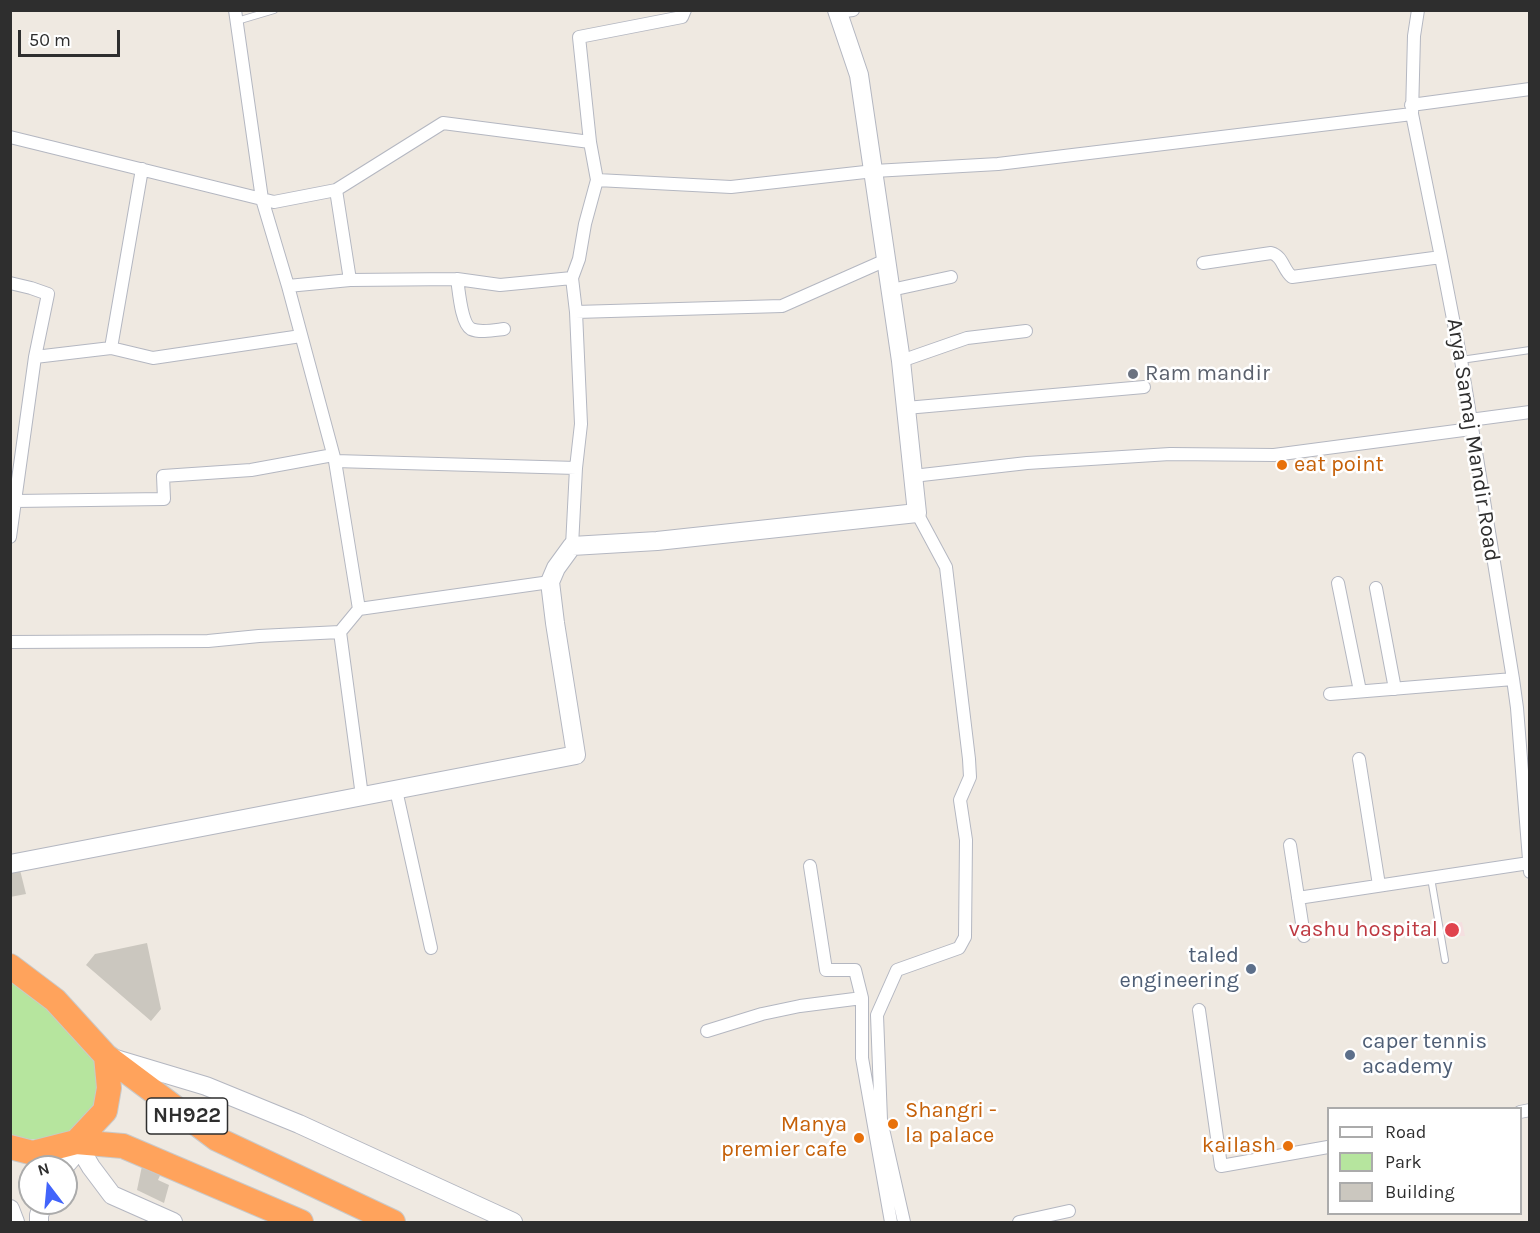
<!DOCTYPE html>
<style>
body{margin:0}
#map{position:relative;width:1540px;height:1233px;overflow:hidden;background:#efe9e1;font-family:Karla,sans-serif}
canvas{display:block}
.frame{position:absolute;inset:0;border:12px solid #2e2e2e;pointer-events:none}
.legend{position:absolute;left:1327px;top:1107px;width:195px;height:108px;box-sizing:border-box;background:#fff;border:2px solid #ababab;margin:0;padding:8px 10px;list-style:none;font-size:18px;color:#2e2e2e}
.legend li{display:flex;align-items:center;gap:12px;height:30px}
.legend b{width:30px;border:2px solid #ababab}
.north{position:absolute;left:18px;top:1155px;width:60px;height:60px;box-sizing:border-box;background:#fff;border:2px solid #ababab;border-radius:50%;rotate:344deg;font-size:16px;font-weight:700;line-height:24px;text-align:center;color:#2e2e2e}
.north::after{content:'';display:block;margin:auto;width:21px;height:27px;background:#4264fb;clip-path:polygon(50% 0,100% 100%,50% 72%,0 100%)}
.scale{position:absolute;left:18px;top:30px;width:102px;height:27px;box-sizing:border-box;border:3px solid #2e2e2e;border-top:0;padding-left:8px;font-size:18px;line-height:21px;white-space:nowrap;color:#2e2e2e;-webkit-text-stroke:4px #fff;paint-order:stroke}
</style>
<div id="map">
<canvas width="1540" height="1233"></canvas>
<div class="frame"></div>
<ul class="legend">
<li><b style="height:8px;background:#fff"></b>Road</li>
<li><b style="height:16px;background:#b6e59e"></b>Park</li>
<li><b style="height:16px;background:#cbc7bf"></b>Building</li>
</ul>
<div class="north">N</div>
<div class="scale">50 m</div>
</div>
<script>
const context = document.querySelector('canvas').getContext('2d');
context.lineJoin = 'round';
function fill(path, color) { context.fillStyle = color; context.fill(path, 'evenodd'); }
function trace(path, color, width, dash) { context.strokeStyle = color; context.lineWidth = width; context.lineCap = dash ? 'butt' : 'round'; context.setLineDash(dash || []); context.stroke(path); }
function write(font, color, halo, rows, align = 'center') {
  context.font = font + ' Karla,sans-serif'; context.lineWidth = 5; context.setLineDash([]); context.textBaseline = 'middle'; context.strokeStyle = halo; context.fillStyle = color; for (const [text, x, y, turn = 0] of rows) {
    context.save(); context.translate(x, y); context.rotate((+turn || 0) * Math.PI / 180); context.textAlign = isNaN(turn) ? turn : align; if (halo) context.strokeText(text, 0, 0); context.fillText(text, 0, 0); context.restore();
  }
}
fill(new Path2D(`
 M1462 922 1465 936H1441L1439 925Z`), '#f5dfe0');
fill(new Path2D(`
 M10 979 25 985 95 1057 98 1095 93 1108 78 1126 63 1137 49 1141 18 1138 11 1134Z`), '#b6e59e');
fill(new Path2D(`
 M19 866 26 894 10 897V868Z
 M147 943 161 1009 151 1021 86 965 95 954Z
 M142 1166 162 1171 158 1180 169 1185 164 1203 137 1190Z`), '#cbc7bf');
const lane = new Path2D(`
 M237 21 274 10
 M1461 360 1530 350
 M1431 878 1445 960`);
const street = new Path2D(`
 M235 10 262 199 288 286 335 461 359 609 550 582
 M1418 10 1414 36 1412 114 1441 257 1461 360 1513 679 1517 708 1530 872
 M837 12 853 10
 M1411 105 1530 89
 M10 137 274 202 336 190 443 123 590 142 597 180 585 224 579 259 572 278
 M590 142 579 37 682 17 685 10
 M597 180 731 187 874 171 998 164 1412 114
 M336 190 350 280 457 279 500 285 572 278 576 312 581 424 576 468
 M1203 263 1271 253C1283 256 1283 270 1292 277L1441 257
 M457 279C459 291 461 323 471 329 480 333 495 330 504 329
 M10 283 31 288 48 294 35 357
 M288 286 350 280
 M891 290 951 277
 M576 312 782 306 886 260
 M111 348 153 358 301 336
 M901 361 967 338 1026 331
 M906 408 1144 387
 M1470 420 1530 412
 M335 461 576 468 572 546
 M913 476 1027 463 1170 454 1274 455 1471 429
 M15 501 164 499 163 476 251 470 333 455
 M10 537 35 357 111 348 142 169
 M1338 583 1360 691
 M1376 588 1395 689
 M359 609 340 632 362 796
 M10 642 208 641 259 636 340 632
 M1330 694 1513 679
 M1359 759 1379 885
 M396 790 431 948
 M1290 845 1304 936
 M810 866 826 970H855L862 998V1058L891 1222
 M1298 898 1529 863
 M1199 1010 1221 1166 1328 1147
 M707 1031 762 1014 800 1006 862 998
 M1520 1112 1530 1110
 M904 1222 881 1120 877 1015 897 970 959 948 965 937 966 840 960 800 970 777 969 759 946 567 917 513
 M1019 1222 1069 1211`);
const secondary = new Path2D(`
 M10 864 576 755 555 623 550 582 556 568 572 546 657 541 917 513 901 361 859 75 837 10
 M116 1059 206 1086 299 1124 513 1222
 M76 1142 91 1167 112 1195 173 1222
 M64 1167 71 1159 76 1142
 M10 1209 15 1222
 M39 1222V1215L44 1203`);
const highway = new Path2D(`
 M10 966 55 1000 106 1056 217 1139 393 1222
 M76 1142 123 1146 301 1222
 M10 1147 33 1153 76 1142 105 1111 109 1088 106 1056`);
trace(lane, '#b4b7c1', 8);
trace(street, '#b4b7c1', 14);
trace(secondary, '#b4b7c1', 20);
trace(highway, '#c9c9c9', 26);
trace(lane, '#fff', 6);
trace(street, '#fff', 12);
trace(secondary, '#fff', 18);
trace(highway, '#ffa35c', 24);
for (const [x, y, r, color] of [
 [1133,374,6,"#6b7280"],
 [1282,465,6,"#e8710a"],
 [1452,930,8,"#e0444e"],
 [1251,969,6,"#5c6f8a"],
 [1350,1055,6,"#5c6f8a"],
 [893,1124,6,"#e8710a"],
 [859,1138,6,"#e8710a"],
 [1288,1146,6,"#e8710a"]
]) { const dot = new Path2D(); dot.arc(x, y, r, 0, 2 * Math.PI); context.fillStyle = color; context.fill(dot); trace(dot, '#fff', 2); }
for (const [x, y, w] of [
 [187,1116,81]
]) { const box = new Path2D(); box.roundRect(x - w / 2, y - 18, w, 36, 4.5); context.fillStyle = '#fff'; context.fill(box); trace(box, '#2e2e2e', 1.5); }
write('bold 21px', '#2e2e2e', null, [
 ["NH922",187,1116]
]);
write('22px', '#5b616d', '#fff', [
 ["Ram mandir",1145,374]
], 'left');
write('22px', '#2e2e2e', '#fff', [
 ["Arya Samaj Mandir Road",1473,440,81]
]);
write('22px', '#c56008', '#fff', [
 ["eat point",1294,465],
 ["Shangri -",905,1111],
 ["la palace",905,1136],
 ["Manya",847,1125,"right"],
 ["premier cafe",847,1150,"right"],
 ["kailash",1276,1146,"right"]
], 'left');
write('22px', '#be3a42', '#fff', [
 ["vashu hospital",1438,930]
], 'right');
write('22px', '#4e5e75', '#fff', [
 ["taled",1239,956],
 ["engineering",1239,981],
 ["caper tennis",1362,1042,"left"],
 ["academy",1362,1067,"left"]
], 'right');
</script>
